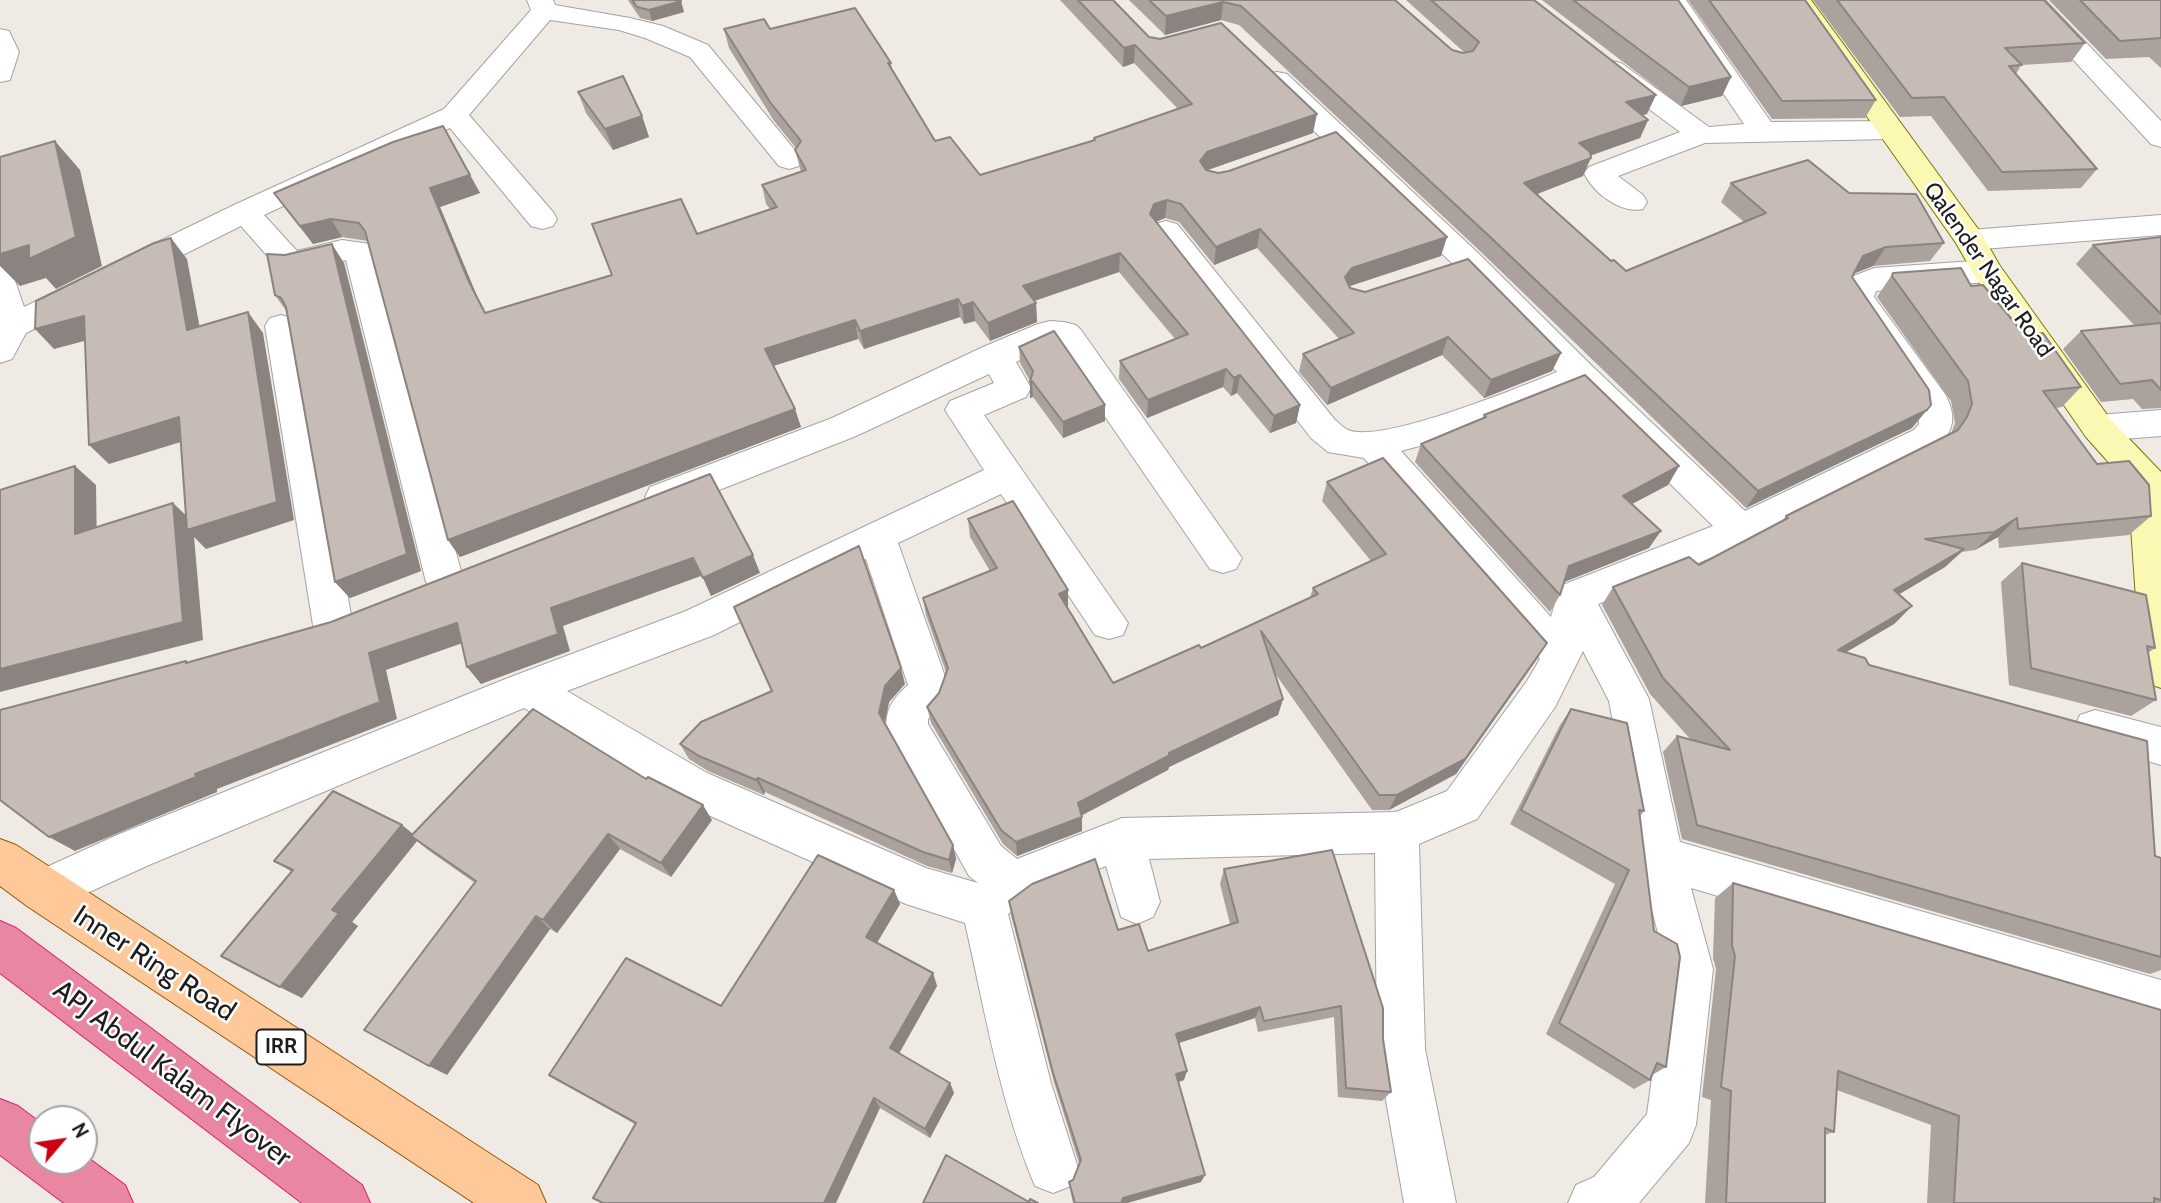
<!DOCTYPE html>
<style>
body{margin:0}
#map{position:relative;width:2161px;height:1203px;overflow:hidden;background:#efeae3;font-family:Cabin,sans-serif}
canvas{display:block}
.north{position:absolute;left:28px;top:1105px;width:70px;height:70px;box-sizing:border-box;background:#fff;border:2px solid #a5a5a5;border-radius:50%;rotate:61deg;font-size:19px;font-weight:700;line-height:28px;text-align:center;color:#1d1d1d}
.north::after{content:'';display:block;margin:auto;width:24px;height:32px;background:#cb0014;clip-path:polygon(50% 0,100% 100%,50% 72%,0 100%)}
</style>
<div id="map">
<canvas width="2161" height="1203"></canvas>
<div class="north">N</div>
</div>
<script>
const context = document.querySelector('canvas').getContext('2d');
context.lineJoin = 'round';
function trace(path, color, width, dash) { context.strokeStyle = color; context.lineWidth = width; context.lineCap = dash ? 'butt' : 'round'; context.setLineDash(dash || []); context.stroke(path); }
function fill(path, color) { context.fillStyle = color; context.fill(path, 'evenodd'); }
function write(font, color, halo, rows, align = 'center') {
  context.font = font + ' Cabin,sans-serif'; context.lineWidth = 5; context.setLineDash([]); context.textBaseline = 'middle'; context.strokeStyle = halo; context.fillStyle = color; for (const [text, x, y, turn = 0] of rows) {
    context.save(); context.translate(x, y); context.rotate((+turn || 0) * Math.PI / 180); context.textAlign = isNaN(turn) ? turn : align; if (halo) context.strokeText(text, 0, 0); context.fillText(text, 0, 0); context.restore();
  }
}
const street = new Path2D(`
 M527 0H553L555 5 630 18 663 26 708 45 803 160 799 166 789 169 779 166 690 57 645 38 619 30 550 20 469 115 553 212 557 219 553 226 542 229 531 226 450 128 264 215 297 251 342 240 370 244 374 251 464 582 458 593 445 598 432 593 426 582 346 260 298 272 278 268 241 226 26 333 12 359 0 363V266L11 269 24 307 234 205 444 109 531 10Z
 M1660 0H1686L1771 122 1889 121 1899 124 1903 130 1899 136 1889 139 1705 143 1618 176 1643 195 1647 202 1643 209C1621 214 1593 193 1584 173L1589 167 1680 132 1603 75 1599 69 1603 63 1612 61 1621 63 1709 127 1744 124Z
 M2018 0H2045L2161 121V147L2151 144Z
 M0 29 9 31 19 52 10 80 0 82Z
 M1277 72 1287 74 1479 254 1593 367 1745 511 1914 430 1919 424 1917 407 1842 297 1851 277 1874 268 1987 260 1998 264 2003 271 1998 278 1987 282 1876 291 1874 297 1945 394C1957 416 1954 430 1938 448L1754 540 1598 604 1649 699 1680 842 2161 980V1028L1691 888 1713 969 1696 1125 1689 1143 1639 1203H1568L1576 1185 1594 1177 1647 1114 1667 969 1639 858 1609 701 1583 651 1555 707 1477 819 1419 844 1425 1049 1456 1203H1404L1377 1049 1375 853 1149 859 1160 902 1153 917 1137 924 1121 917 1106 866 1032 896 1008 914 1051 1083 1078 1168 1071 1186 1053 1193 1035 1186C1000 1103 985 1011 965 923L906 904 677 801 524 708 149 865 43 913 27 906 21 891 27 876 117 835 513 676 686 611 984 470 945 410 950 401 994 383 989 374 856 436 676 507 663 511 650 507 645 497 650 487 832 418 983 347 1038 324 1050 321 1064 322 1076 325 1081 330 1242 558 1236 569 1223 573 1210 569 1055 344 1016 362 1031 388 1026 397 984 415 1128 623 1123 635 1109 639 1095 635 1001 494 898 543 948 685 940 708 928 719V724L1001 846 1017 859 1122 818 1396 812 1447 791 1527 681 1540 659 1364 458 1328 452 1311 438 1151 231 1155 224 1166 221 1177 224 1335 420C1339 423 1344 428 1348 430 1382 444 1520 387 1557 372L1457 268 1267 86 1263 80 1267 74ZM1576 391 1713 526 1560 586 1551 617 1401 451 1486 428ZM866 559 908 685C893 699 887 706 886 727L969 876 978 883 926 868 707 773 567 691 714 635Z
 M2161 215V235L1970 250 1959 247 1955 240 1959 233 1970 230Z
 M281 315 292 318 297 326 353 625 347 637 333 641 319 637 313 625 265 326 270 318Z
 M2161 410V436L2098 441 2086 437 2081 428 2086 419 2098 415Z
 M2095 710 2161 727V765L2080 741 2074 728 2080 715Z`);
const secondary = new Path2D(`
 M1785 0H1811L1981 233 2000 266 2110 419 2161 472V688L2147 683 2141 671 2128 484 2086 437 1976 278 1956 243Z`);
const primary = new Path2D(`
 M0 839 16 845 538 1185 546 1203H474L27 906 0 886Z`);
const highway = new Path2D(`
 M0 921 16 928 362 1185 370 1203H302L0 973Z
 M0 1099 18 1106 42 1124V1161H84V1155L125 1185 133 1203H64L0 1155Z`);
trace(street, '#a4a4a4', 2);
trace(secondary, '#777801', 2);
trace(primary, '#975600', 2);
trace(highway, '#df1e73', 2);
fill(street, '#fff');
fill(secondary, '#fbf8b4');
fill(primary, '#ffc898');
fill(highway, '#e987a3');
fill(new Path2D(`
 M628 0H680L684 12 652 21 640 18Z
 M1060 0H1113L1149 37 1313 133 1207 170 1441 256 1349 286 1350 288 1561 353 1552 371 1484 398 1442 355 1327 405 1299 372 1303 354 1339 339 1257 248 1214 265 1179 222 1165 218 1156 222 1300 405 1296 423 1270 433 1237 393 1231 396 1223 387 1147 418 1119 379 1120 361 1175 339 1119 272 1035 301 1036 303 1037 322 990 341 975 321 964 324 960 317 864 349 858 339 773 366 801 427 460 557 448 540 368 241 342 237 313 244 287 211 274 193 470 175 480 193 440 207 479 301 486 313 612 275 697 234 770 209 766 204 762 185 801 172 795 150 796 148 774 121 729 48 724 29H770L891 63 892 69 935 141 980 175 1094 140V138L1178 109 1134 63 1123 67Z
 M1129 0H1395L1452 50 1463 53H1465L1406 0H1534L1647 114 1642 115 1648 120 1640 138 1590 156 1583 176 1536 194 1611 261 1626 271 1744 222 1721 202 1731 183 1849 193 1944 243 1930 261 1873 266 1855 273 1852 277 1912 428 1746 508 1481 252 1239 25 1221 20 1165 35Z
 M1542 0H1678L1731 77 1722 96 1681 106Z
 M1688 0H1805L1876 100 1865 118 1772 119Z
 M1813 0H2044L2085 43 2071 62 2021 65 2016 74 2097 169 2081 188 1988 191 1931 116 1900 117Z
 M2049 0H2161V68L2149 57 2106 59Z
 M578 92 642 116 649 137 613 150 586 113Z
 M2161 237V408L2142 409 2133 399 2101 402 2063 349 2081 331 2135 326 2076 264 2093 245Z
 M344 263 421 571 350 598 335 582 287 312 275 295Z
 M1893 273 1971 286 2081 387 2062 407 2055 408 2097 464 2151 516 2129 535 1999 548 1998 537 1975 550 1962 552 1945 567 1899 594 1912 606 1894 624 1846 652 1869 665 2155 856 2161 858V970L2150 974 1682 839 1663 752 1677 736 1691 740 1650 694 1602 605 1613 587 1699 565 1782 521 1786 516 1951 434 1955 423 1951 401 1877 297Z
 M1019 347 1105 421 1063 438 1033 397 1030 398V381L1020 363Z
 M1484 415 1679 466 1668 485 1632 504 1649 548 1564 582 1560 595 1550 612 1415 462 1421 444 1482 419Z
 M1327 482 1537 659 1456 774 1389 810H1372L1274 672 1283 699 1278 715 1169 767 1168 770 1081 816 1082 831 1017 856 1003 844 931 723 927 707 939 693 946 672 926 615 923 598 990 571 970 537 968 519 1068 590V608L1113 683 1201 648 1310 598 1313 588 1371 561 1322 501Z
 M2022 563 2155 648 2148 653 2156 700 2131 716 2009 685 2001 582Z
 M905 684 889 702 885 723 953 845 956 859 952 873 927 866 765 792 764 795 708 771 689 759 680 744Z
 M1571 709 1644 811 1640 816 1666 1067 1652 1075 1650 1080 1634 1089 1546 1034 1615 884 1510 824 1560 725Z
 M646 779 712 820 671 877 620 849 557 933 550 929 447 1075 475 883 428 850 417 841 352 922 358 926 302 998 280 987 292 872 274 861 402 825 413 834Z
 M1224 869 1383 1039 1391 1092 1382 1101 1338 1097 1334 1017 1258 1032 1255 1018 1178 1043 1184 1080 1179 1082 1201 1182 1127 1203H1073L1070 1189 1069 1182 1073 1180 1079 1163 1054 1082 1011 915 1009 901 1118 930 1148 951 1230 924 1220 884Z
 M1733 883 2161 1010V1203H1927L1931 1125 1837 1090 1834 1132 1825 1135V1203H1705L1711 1100 1702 1097 1716 969 1713 958 1715 898Z
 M894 890 900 904 877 943 933 973 937 986 899 1053 950 1083 954 1093 930 1138 880 1108 635 1124 549 1075 721 1006Z`), '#aba19d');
fill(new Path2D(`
 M681 1 684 12 652 21 649 10Z
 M1223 2 1221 20 1165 35 1166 16Z
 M1135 45 1134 63 1123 67 1124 48Z
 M1731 77 1722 96 1681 106 1689 87Z
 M1656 95 1647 114 1618 121 1626 102Z
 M1317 114 1313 133 1205 171 1200 161 1207 152Z
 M642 116 649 137 613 150 605 129Z
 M1648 120 1640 138 1571 162 1579 143Z
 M55 141 80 170 102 266 56 289 46 278 20 286 0 266V254Z
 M1591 158 1583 176 1517 202 1524 183Z
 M470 175 480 193 440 207 479 301 469 282 430 188Z
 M1167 200 1165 218 1153 223 1150 214 1154 204Z
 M331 219 342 237 313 244 300 226Z
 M1260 229 1257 248 1214 265 1216 247Z
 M1447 237 1441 256 1347 287 1345 277 1352 268Z
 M171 238 187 259 204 350 187 330Z
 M332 244 344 263 421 571 350 598 335 582Z
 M1886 247 1873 266 1850 275 1863 256Z
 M1120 253 1119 272 1024 304 1023 286Z
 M958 299 960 317 864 349 860 331Z
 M973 302 975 321 964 324 962 306Z
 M1036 303 1037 322 990 341 988 323Z
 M248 312 263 333 294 520 206 549 194 537 203 640 0 692V669L173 503 193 522Z
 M84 316 103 336 54 349 35 329Z
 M855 320 858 339 770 367 765 349Z
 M1448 337 1442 355 1327 405 1331 388Z
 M1561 353 1552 371 1484 398 1491 380Z
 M1226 369 1223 387 1147 418 1148 400Z
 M1240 375 1237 393 1231 396 1234 378Z
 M1032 381 1033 397 1030 398V382Z
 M1105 405V421L1063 438V422Z
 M1300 405 1296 423 1270 433 1274 416Z
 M795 409 801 427 460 557 448 540Z
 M1927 410 1912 428 1746 508 1758 491Z
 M179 417 197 437 109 464 89 445Z
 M75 466 96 485 97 552 75 534Z
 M1679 466 1668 485 1613 514 1623 496Z
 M2017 518 1998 537 1975 550 1994 532Z
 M1661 531 1649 548 1559 584 1569 566Z
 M1964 549 1945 567 1876 608 1894 590Z
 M753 555 760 573 711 596 703 578Z
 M693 558 701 576 563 626 570 651 481 684 467 667 551 608Z
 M1068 590V608L1059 594Z
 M1912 606 1894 624 1821 667 1838 650Z
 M457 623 471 640 386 670 397 719 217 789V792L75 851 49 837 195 774 369 653Z
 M1547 643 1537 659 1456 774 1389 810 1397 795Z
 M901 668 905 684 889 702 884 728 879 713 885 686Z
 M1283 699 1278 715 1169 767 1168 770 1078 817V803L1169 753Z
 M758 778 765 792 764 795 756 780Z
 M703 805 712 820 671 877 661 863Z
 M1082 817V831L1017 856 1016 842Z
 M402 825 419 839 411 836 417 841 352 922 358 926 302 998 280 987 332 910Z
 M608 834 620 849 557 933 543 920Z
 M953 845 956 859 952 873 949 860Z
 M894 890 900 904 872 951 866 937Z
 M536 916 550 929 447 1075 429 1066Z
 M933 973 937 986 896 1059 890 1048Z
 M1260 1007 1255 1018 1173 1045 1176 1034Z
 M1187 1071 1184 1080 1174 1083 1176 1074Z
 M950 1083 954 1093 930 1138 925 1129Z
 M874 1098 880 1108 836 1203H824Z
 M1205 1175 1201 1182 1127 1203H1121L1123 1198Z`), '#8b837f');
const building = new Path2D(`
 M632 0H680L681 1 649 10 637 7Z
 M1078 0H1113L1149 37 1160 39 1221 23 1317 114 1207 152 1200 161 1206 170 1218 173 1229 171 1336 132 1447 237 1352 268 1345 277 1350 288 1365 292 1468 259 1561 353 1491 380 1448 337 1331 388 1303 354 1354 333 1260 229 1216 247 1181 204 1167 200 1154 204 1150 214 1300 405 1274 416 1240 375 1234 378 1226 369 1148 400 1120 361 1188 334 1120 253 1023 286 1036 303 988 323 973 302 962 306 958 299 860 331 855 320 765 349 795 409 448 540 365 231 359 223 331 219 300 226 274 193 393 142 443 126 470 175 430 188 469 282 485 313 612 275 592 224 681 199 697 234 777 207 762 185 806 170 795 150 801 141 770 102 724 29 764 19 770 29 855 8 891 63H888L935 141 950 137 980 175 1095 140 1094 138 1192 104 1135 45 1124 48Z
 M1149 0H1395L1452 50 1463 53 1473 51 1479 42 1431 0H1534L1656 95 1626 102 1648 120 1579 143 1590 152 1591 158 1524 183 1611 261 1614 260 1626 271 1766 213 1731 183 1808 160 1849 193 1916 194 1944 243 1886 247 1863 256 1852 277 1929 390 1931 405 1927 410 1758 491 1487 234 1241 6 1223 2 1166 16Z
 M1573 0H1678L1731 77 1689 87Z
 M1709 0H1805L1876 100 1782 101Z
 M1837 0H2044L2085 43 2005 48 2022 65 2009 66 2097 169 2002 172 1944 97 1912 98Z
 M2080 0H2161V38L2120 41Z
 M623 76 642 116 605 129 578 92Z
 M55 141 76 237 29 259V245L0 254V157Z
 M2161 237V314L2093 245Z
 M171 238 187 330 248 312 277 502 187 530 179 417 89 445 84 316 35 329 36 301 154 243Z
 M332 244 407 554 335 582 286 307 281 298 275 295 267 254 285 255Z
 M1961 268 1971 286 1983 285 2025 335 2043 333 2081 387 2043 391 2097 464 2129 461 2149 485 2151 516 2018 529 2017 518 1994 532 1925 539 1964 549 1894 590 1912 606 1838 650 1865 658 1869 665 2147 741 2155 856 2161 858V957L1697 825 1677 736 1730 750 1663 678 1613 587 1689 557 1699 565 1788 518 1786 516 1958 430 1967 417 1972 404 1968 381 1892 276 1893 273Z
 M2161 323V390L2152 380 2120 384 2081 331Z
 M1054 331 1105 405 1063 422 1032 381 1030 382 1033 371 1019 347Z
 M1585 375 1679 466 1623 496 1661 531 1569 566 1560 595 1421 444 1486 417 1484 415Z
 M1383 458 1547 643 1465 759 1397 795H1379L1261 631 1283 699 1169 753 1170 755 1078 803 1082 817 1016 842 1001 830 927 707 939 693 948 668 923 598 997 568 968 519 1013 501 1068 590 1059 594 1113 683 1199 645 1201 648 1318 594 1313 588 1386 554 1327 482Z
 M75 466V534L173 503 183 622 0 669V490Z
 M710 474 753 555 703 578 693 558 551 608 558 634 467 667 457 623 369 653 380 702 195 774 196 777 49 837 0 800V710L186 661V663L331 622Z
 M859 546 901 668 885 686 879 713 953 845 949 860 923 852 758 778 756 780 699 756 680 744 701 722 772 691 734 607Z
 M2022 563 2146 595 2155 648 2147 646 2156 700 2031 668Z
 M533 709 646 779 648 777 703 805 661 863 608 834 543 920 536 916 429 1066 364 1030 476 881 411 836Z
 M1571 709 1627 723 1644 811 1639 810 1654 931 1677 944 1680 957 1666 1067 1657 1063 1650 1080 1559 1023 1629 870 1521 810Z
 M333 791 402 825 332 910 339 913 280 987 221 956 293 870 274 861Z
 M1332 850 1383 1008V1039L1391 1092 1346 1088 1341 1006 1264 1021 1260 1007 1176 1034 1187 1071 1176 1074 1205 1175 1123 1198 1121 1203H1075L1069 1182 1073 1180 1081 1160 1053 1073 1009 901 1032 884 1095 859 1118 930 1139 924 1148 951 1238 922 1224 869Z
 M818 855 894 890 866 937 933 973 890 1048 950 1083 925 1129 874 1098 824 1203H603L593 1198 636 1123 549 1075 626 958 721 1006Z
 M1733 883 2161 1010V1200L2154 1198V1203H1954L1959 1116 1838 1071 1834 1132 1825 1128V1203H1726L1731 1091 1721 1087 1735 956 1732 945Z
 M946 1155 1029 1202 1030 1199 1038 1203H923Z`);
fill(building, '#c7bbb6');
trace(building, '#8b837f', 2);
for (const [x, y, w] of [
 [281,1047,49]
]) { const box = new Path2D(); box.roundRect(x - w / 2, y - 17.5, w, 35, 5); context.fillStyle = '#fff'; context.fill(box); trace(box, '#1d1d1d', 2); }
write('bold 21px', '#1d1d1d', null, [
 ["IRR",281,1047]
]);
write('23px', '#1d1d1d', '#fff', [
 ["Qalender Nagar Road",1988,270,55]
]);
write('28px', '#1d1d1d', '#fff', [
 ["Inner Ring Road",154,964,33],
 ["APJ Abdul Kalam Flyover",172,1074,37]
]);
</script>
